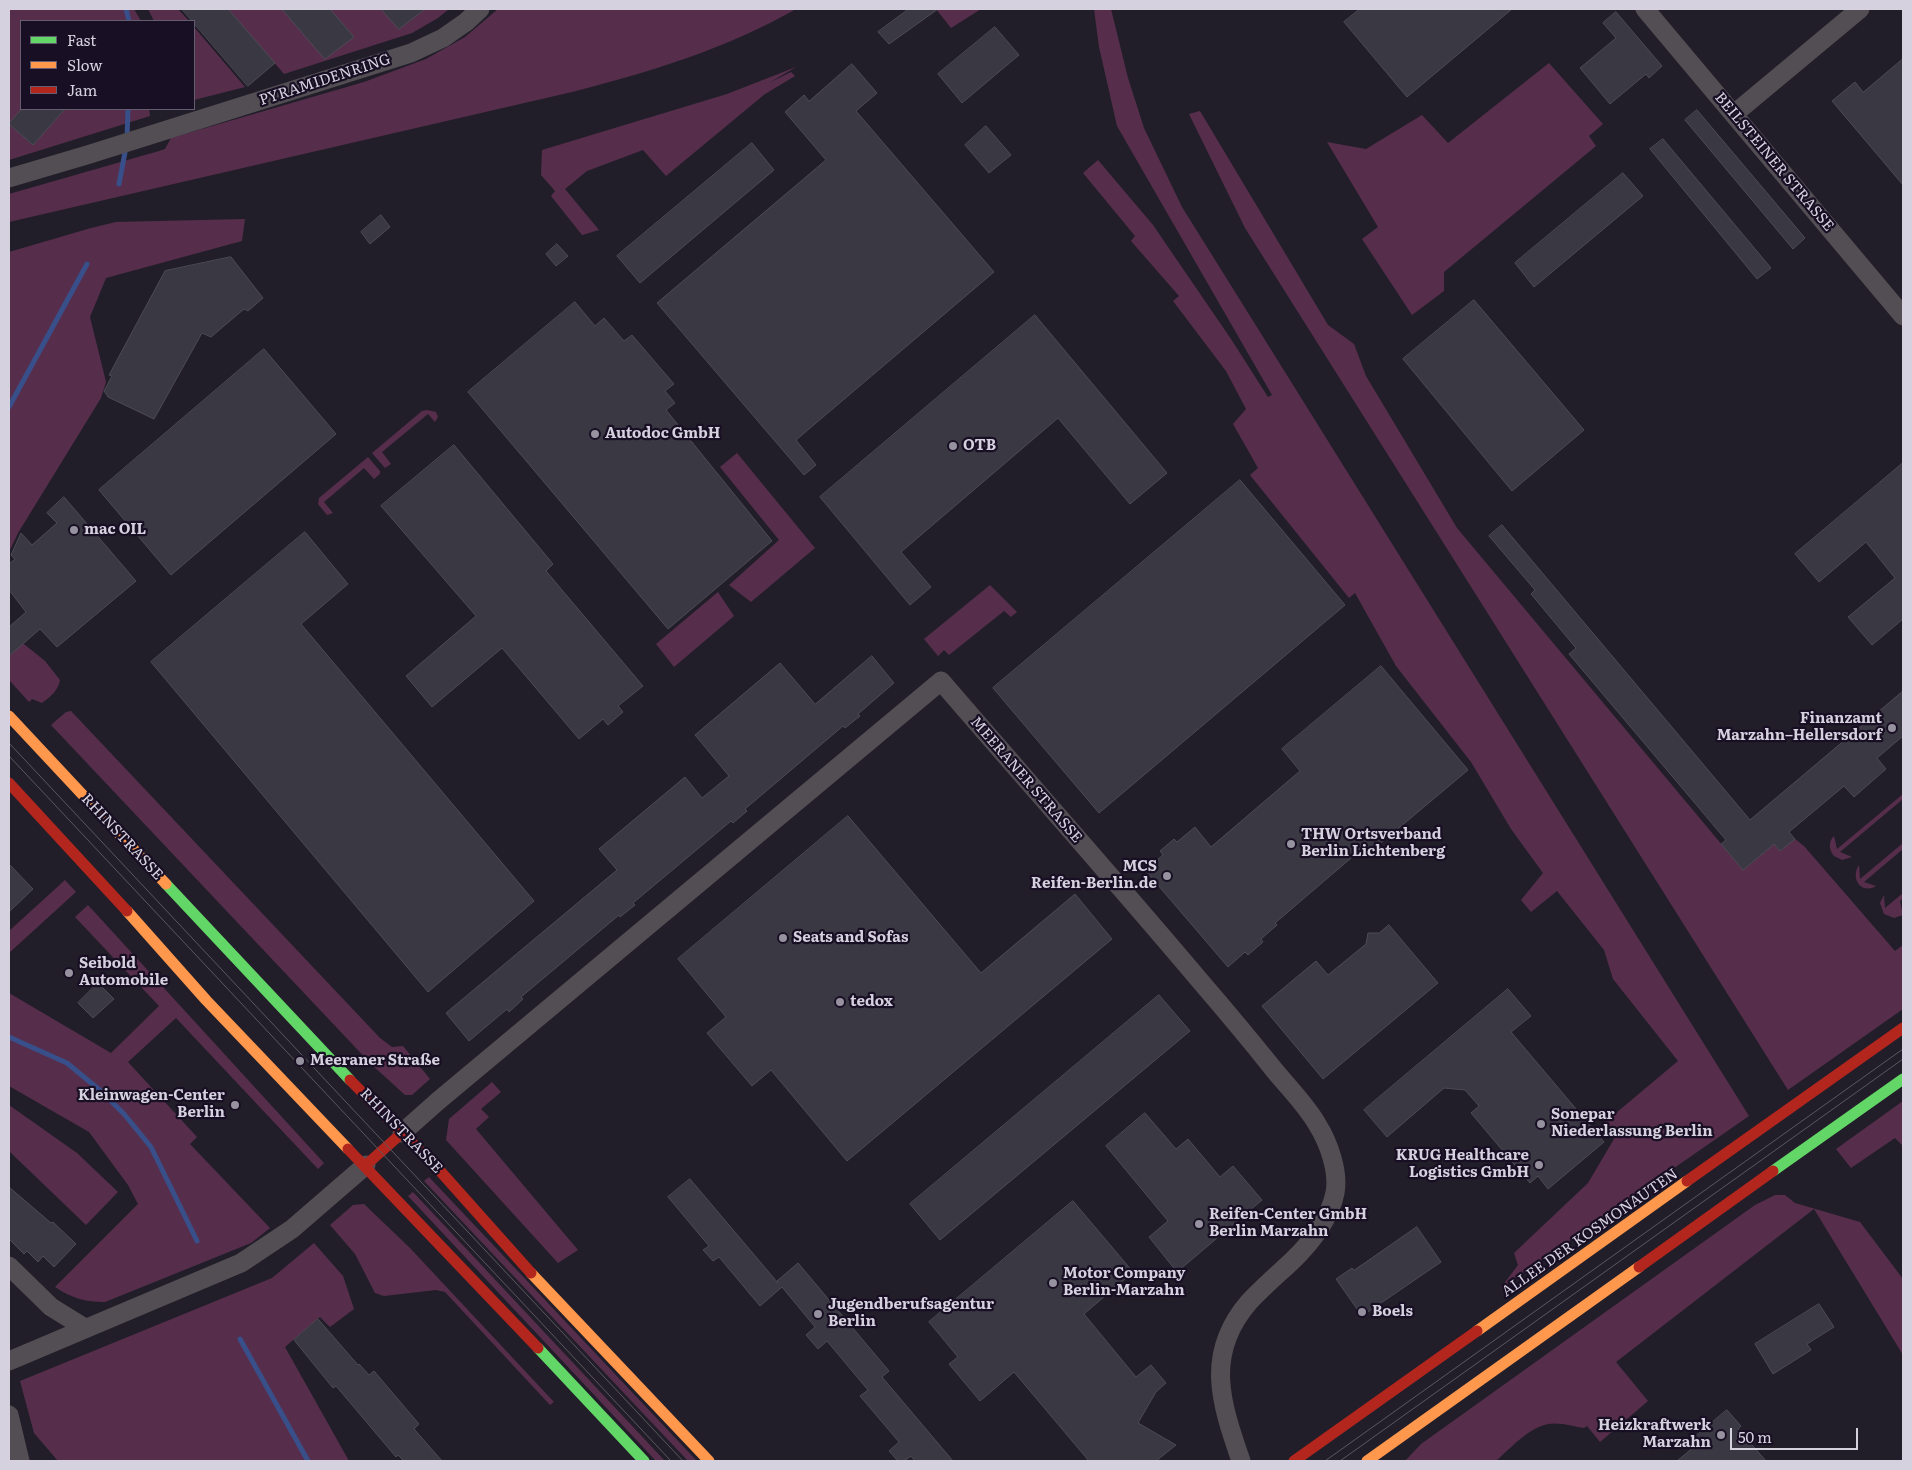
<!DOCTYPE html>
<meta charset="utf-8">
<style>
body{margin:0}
#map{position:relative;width:1912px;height:1470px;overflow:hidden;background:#221e29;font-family:Literata,serif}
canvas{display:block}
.frame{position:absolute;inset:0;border:10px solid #d6d1df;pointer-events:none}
.legend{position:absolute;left:20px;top:20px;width:175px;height:90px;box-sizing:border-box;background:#180f24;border:1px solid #645d6f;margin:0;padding:6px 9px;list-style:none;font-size:15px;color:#d6d1df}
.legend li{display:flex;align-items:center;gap:10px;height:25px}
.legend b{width:25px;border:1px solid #645d6f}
.scale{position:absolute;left:1730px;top:1428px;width:128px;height:22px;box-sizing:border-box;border:2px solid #d6d1df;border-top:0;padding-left:6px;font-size:15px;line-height:18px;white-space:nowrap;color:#d6d1df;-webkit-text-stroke:4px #180f24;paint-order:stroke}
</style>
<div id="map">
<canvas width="1912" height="1470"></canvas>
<div class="frame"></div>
<ul class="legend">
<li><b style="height:6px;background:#63d668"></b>Fast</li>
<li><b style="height:6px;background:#ff974d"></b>Slow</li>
<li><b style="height:6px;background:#b3261e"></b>Jam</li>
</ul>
<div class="scale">50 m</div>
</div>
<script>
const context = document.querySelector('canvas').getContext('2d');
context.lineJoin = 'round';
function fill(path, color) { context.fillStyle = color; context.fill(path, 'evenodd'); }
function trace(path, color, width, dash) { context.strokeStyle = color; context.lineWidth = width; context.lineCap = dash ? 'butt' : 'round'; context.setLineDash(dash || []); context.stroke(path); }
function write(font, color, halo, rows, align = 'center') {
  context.font = font + ' Literata,serif'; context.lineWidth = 4.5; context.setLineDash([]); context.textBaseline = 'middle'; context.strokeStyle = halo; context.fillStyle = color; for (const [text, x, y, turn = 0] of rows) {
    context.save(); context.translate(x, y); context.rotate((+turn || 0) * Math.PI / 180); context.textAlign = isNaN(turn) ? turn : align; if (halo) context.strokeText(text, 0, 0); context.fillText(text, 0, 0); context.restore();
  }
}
fill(new Path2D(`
 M9 9H134L141 21H21L22 109 9 124 33 145 65 109H149L150 116 9 160Z
 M148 9H178L189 21H154Z
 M228 9H449L438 18 412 33 284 74Z
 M498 9H796C726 49 650 72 572 92L9 222V194L159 151 165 149 171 138 364 82 426 59 465 37Z
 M936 9H981L951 28Z
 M1094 9H1111L1128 78 1144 128 1182 207 1749 1116 1500 1289 1518 1265 1514 1253 1588 1183 1614 1139 1604 1123 1678 1061 1613 979 1604 950 1557 891 1531 912 1521 900 1543 873 1511 829 1471 762 1396 666 1355 593 1349 598 1250 475 1258 468 1233 424 1246 409 1226 371 1173 301 1179 296 1131 241 1135 236 1083 173 1098 160 1153 225 1231 339 1268 397 1272 395 1117 126 1099 47Z
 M194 27 245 87 194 100Z
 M1549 63 1603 124 1589 136 1596 146 1444 272V291L1412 315 1362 239 1378 227 1327 142 1366 149 1422 115 1448 143Z
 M796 67 769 83 791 72 795 76 765 94 666 176 643 150 587 171 565 189 599 230 582 235 551 196 555 191 541 175 542 150 727 94Z
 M1200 111 1328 325 1354 344 1366 376 1457 528 1743 870 1774 844 1780 851 1795 839 1804 846 1895 951 1903 945V1009L1788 1090 1245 228 1189 114Z
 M245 219 242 241 106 278 90 317 106 382 101 398 18 533 9 552V252L91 228 116 222Z
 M427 410 436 412 438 417 435 422 428 414 382 452 391 464 385 468 372 453 422 411Z
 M737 453 815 548 751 602 729 585 779 540 720 467Z
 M368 457 380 471V474L374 479 364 468 324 502 333 513 327 515 318 504 319 498Z
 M990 585 1017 612 1011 617 1004 611 949 655 944 650 938 656 924 639Z
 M718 592 734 616 674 667 656 644Z
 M9 632 45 661 60 680C58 691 50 697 42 703L32 699 29 702 9 680Z
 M71 711 380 1038 392 1047 403 1046 430 1079 412 1095H405L372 1065 51 725 66 712Z
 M1903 794V799L1840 852 1852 857 1842 860 1834 856C1829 850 1828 842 1834 836L1837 849Z
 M1903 843V849L1864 882 1876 886C1861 895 1850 878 1859 865L1860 879Z
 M65 880 76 892 9 953V931Z
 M1903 893V899L1900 901 1903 915 1894 918 1884 914 1880 903 1884 895 1885 908Z
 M88 905 324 1163 318 1169 176 1018 128 1062 197 1137 190 1144 270 1228 251 1243 105 1302C86 1302 71 1298 55 1287L138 1204 128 1185 89 1132 9 1086V993L111 1053 159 1006 75 917Z
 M492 1082 501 1092 481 1109 489 1117 476 1129 578 1250 558 1263 446 1140 449 1119Z
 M1903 1101V1146L1895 1138 1851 1168 1836 1149Z
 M9 1105 77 1153 118 1192 86 1225 9 1151Z
 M429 1177 697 1461H688L424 1181Z
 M413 1192 665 1461H656L408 1196Z
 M1775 1195H1785L1795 1203 1860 1222 1903 1279V1355L1814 1209 1616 1362 1648 1401 1600 1442 1587 1426 1584 1428C1573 1426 1559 1422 1548 1424 1528 1428 1511 1448 1496 1461H1405L1421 1444 1755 1205Z
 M364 1204 410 1248 554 1402 550 1405 445 1292 436 1290 384 1296 375 1293 355 1254 330 1225 353 1205Z
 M314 1243 343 1276 354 1309 330 1327 320 1317 285 1347 349 1461H58L34 1433 20 1381 272 1278Z`), '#562e4c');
trace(new Path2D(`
 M126 9 129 21
 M127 138 128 109
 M119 184 126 147
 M9 407 87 264
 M9 1037 67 1063 102 1092 124 1114 151 1147 197 1241
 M240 1339 308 1461`), '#384f8a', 5);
const building = new Path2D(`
 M182 9H228L275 63 248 86Z
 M282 9H330L354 37 325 59Z
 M381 9H425L399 29Z
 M909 9H938L889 44 878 32Z
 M1360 9H1512L1407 97 1344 22Z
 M1616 12 1662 66 1649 78 1646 74 1610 104 1580 68 1616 38 1603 23Z
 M995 27 1019 55 962 103 938 74Z
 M1903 59V185L1832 101 1855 82 1863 92Z
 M852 64 877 93 856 111 994 272 796 440 816 465 804 475 657 303 826 160 785 112 804 95 809 101Z
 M22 109H65L33 145 9 124Z
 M1697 110 1805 238 1793 249 1685 120Z
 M986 126 1011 155 989 173 965 145Z
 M1663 139 1771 268 1757 279 1650 149Z
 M752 143 774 170 640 283 617 256Z
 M1623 173 1643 196 1534 287 1515 263Z
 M381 215 390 227 370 244 361 232Z
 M557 244 568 256 556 266 546 254Z
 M231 257 263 298 248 311 244 309 211 337 202 333 154 419 108 397 104 391 112 376 109 375 165 271Z
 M1474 300 1584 430 1512 491 1403 359Z
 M575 302 595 326 604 318 624 341 632 335 674 384 665 391 675 403 666 410 772 541 668 629 468 392Z
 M1035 315 1167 473 1130 504 1058 418 901 552 931 587 910 605 820 497Z
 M264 349 336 434 171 575 99 490Z
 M454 445 553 564 546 571 643 686 618 706 623 712 608 725 603 719 579 739 502 648 432 707 406 676 476 616 381 506Z
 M1903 463V619L1872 645 1848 617 1895 578 1866 542 1819 582 1795 554Z
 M1240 480 1345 605 1099 813 993 688Z
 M64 497 136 581 57 647 40 629 9 656V627L26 612 9 590V564L15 559 11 555 21 533 32 545 57 523 47 513Z
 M1502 525 1750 820 1903 691V736L1877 758 1886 769 1854 797 1844 786 1789 832 1795 839 1780 851 1774 844 1743 870 1721 844 1726 840 1569 654 1576 648 1531 594 1535 590 1489 536Z
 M305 532 348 584 301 624 534 901 428 992 151 662Z
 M872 656 894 683 858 714 860 716 845 728 843 726 745 809 747 811 733 823 731 821 633 903 635 905 620 917 619 915 521 997 523 999 509 1012 507 1009 469 1041 446 1013 617 870 599 849 685 777 702 798 729 776 695 735 780 663 815 704Z
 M1381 666 1468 770 1369 853 1364 847 1275 923 1277 925 1261 939 1263 942 1248 955 1245 952 1228 967 1145 870 1163 855 1160 851 1174 839 1177 842 1195 827 1211 847 1300 771 1282 749Z
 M848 816 981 973 1075 894 1112 939 847 1161 771 1070 752 1086 734 1065 707 1033 726 1017 678 959Z
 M9 864 33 889 9 912Z
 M1389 925 1438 983 1323 1079 1262 1006 1316 961 1328 975 1366 944 1368 933H1379Z
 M98 983 114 999 93 1018 78 1003Z
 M1508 989 1531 1016 1511 1032 1604 1142 1548 1189 1538 1176 1530 1183 1471 1113 1479 1106 1465 1090 1444 1088 1387 1137 1364 1110Z
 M1159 995 1190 1031 940 1240 910 1204Z
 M1145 1113 1176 1149 1188 1139 1220 1177 1233 1166 1262 1200 1177 1272 1149 1237 1168 1221 1106 1146Z
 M690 1179 778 1283 777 1281 798 1263 889 1371 882 1377 953 1461H915L911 1456 904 1461H898L889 1451 899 1442 860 1396 868 1390 827 1341 818 1349 806 1335 815 1327 782 1287 760 1306 719 1257 713 1261 703 1250 709 1246 668 1197Z
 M9 1187 51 1223 53 1222 76 1244 54 1267 43 1256 38 1262 27 1251 24 1254 9 1239Z
 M1073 1201 1133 1272 1084 1314 1136 1377 1151 1365 1166 1383 1156 1392 1138 1423 1176 1445 1156 1461H1089L1014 1372 980 1401 949 1364 958 1357 929 1322Z
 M1417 1227 1441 1262 1362 1316 1336 1279 1352 1268 1354 1270Z
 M1819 1304 1834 1327 1807 1344 1811 1350 1773 1374 1755 1344Z
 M318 1319 358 1365 359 1364 369 1375 374 1371 419 1424 414 1429 442 1461H404L398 1455 396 1457 336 1386 333 1388 294 1340Z
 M1727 1410 1741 1426 1738 1429 1766 1461H1677L1695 1446 1690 1441Z`);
fill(building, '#3a3842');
trace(building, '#4c4b55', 1);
trace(new Path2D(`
 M1645 9 1903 316
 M1734 114 1860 9
 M9 178 87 155 411 53 443 38 466 22 480 9
 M402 1133 438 1101 941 681C1027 781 1115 880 1201 982 1226 1011 1251 1041 1275 1071 1289 1088 1306 1105 1317 1124 1329 1143 1339 1172 1335 1193 1329 1221 1311 1243 1291 1262 1277 1275 1262 1288 1249 1302 1204 1354 1221 1403 1241 1461
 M9 1266 51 1307 85 1328
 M9 1361 241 1263 292 1229 366 1165
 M9 1415 20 1461`), '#524e54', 19);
trace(new Path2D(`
 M166 884 350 1080
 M1773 1171 1903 1079
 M538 1348 644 1461`), '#63d668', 11);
trace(new Path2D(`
 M9 716 166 884
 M127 911 206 1000 348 1149
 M531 1273 709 1461
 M1477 1331 1687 1181
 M1367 1461 1639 1267`), '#ff974d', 11);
trace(new Path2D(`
 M9 783 127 911
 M350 1080 441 1172 531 1273
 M348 1149 538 1348
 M366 1165 402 1133
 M1687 1181 1903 1028
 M1639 1267 1773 1171
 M1294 1461 1477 1331`), '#b3261e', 11);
trace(new Path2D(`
 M9 743 683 1461
 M9 756 671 1461
 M1325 1461 1903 1049
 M1340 1461 1903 1059`), '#5a585e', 1);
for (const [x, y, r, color] of [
 [595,434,5,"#97929f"],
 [953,446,5,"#97929f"],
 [74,530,5,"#97929f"],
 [1892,728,5,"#97929f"],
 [1291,844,5,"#97929f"],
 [1167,876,5,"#97929f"],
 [783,938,5,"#97929f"],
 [69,973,5,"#97929f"],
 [840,1002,5,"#97929f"],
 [300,1061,5,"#97929f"],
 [235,1105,5,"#97929f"],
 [1541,1124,5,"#97929f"],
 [1539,1165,5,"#97929f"],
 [1199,1224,5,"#97929f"],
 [1053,1283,5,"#97929f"],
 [1362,1312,5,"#97929f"],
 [818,1314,5,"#97929f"],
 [1721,1435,5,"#97929f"]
]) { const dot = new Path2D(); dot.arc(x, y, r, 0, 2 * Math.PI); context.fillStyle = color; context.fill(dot); trace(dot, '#180f24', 2); }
write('15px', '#d6d1df', '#180f24', [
 ["PYRAMIDENRING",325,80,-18],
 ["BEILSTEINER STRASSE",1774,162,50],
 ["MEERANER STRASSE",1026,780,49],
 ["RHINSTRASSE",122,837,47],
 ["RHINSTRASSE",401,1131,46],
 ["ALLEE DER KOSMONAUTEN",1590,1233,-35]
]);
write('bold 15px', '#d6d1df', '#180f24', [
 ["Autodoc GmbH",605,434],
 ["OTB",963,446],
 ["mac OIL",84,530],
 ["Finanzamt",1882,719,"right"],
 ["Marzahn–Hellersdorf",1882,736,"right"],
 ["THW Ortsverband",1301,835],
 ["Berlin Lichtenberg",1301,852],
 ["MCS",1157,867,"right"],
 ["Reifen-Berlin.de",1157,884,"right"],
 ["Seats and Sofas",793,938],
 ["Seibold",79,964],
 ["Automobile",79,981],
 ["tedox",850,1002],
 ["Meeraner Straße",310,1061],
 ["Kleinwagen-Center",225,1096,"right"],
 ["Berlin",225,1113,"right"],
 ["Sonepar",1551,1115],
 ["Niederlassung Berlin",1551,1132],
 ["KRUG Healthcare",1529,1156,"right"],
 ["Logistics GmbH",1529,1173,"right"],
 ["Reifen-Center GmbH",1209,1215],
 ["Berlin Marzahn",1209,1232],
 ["Motor Company",1063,1274],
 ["Berlin-Marzahn",1063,1291],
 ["Jugendberufsagentur",828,1305],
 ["Berlin",828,1322],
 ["Boels",1372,1312],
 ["Heizkraftwerk",1711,1426,"right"],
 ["Marzahn",1711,1443,"right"]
], 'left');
</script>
